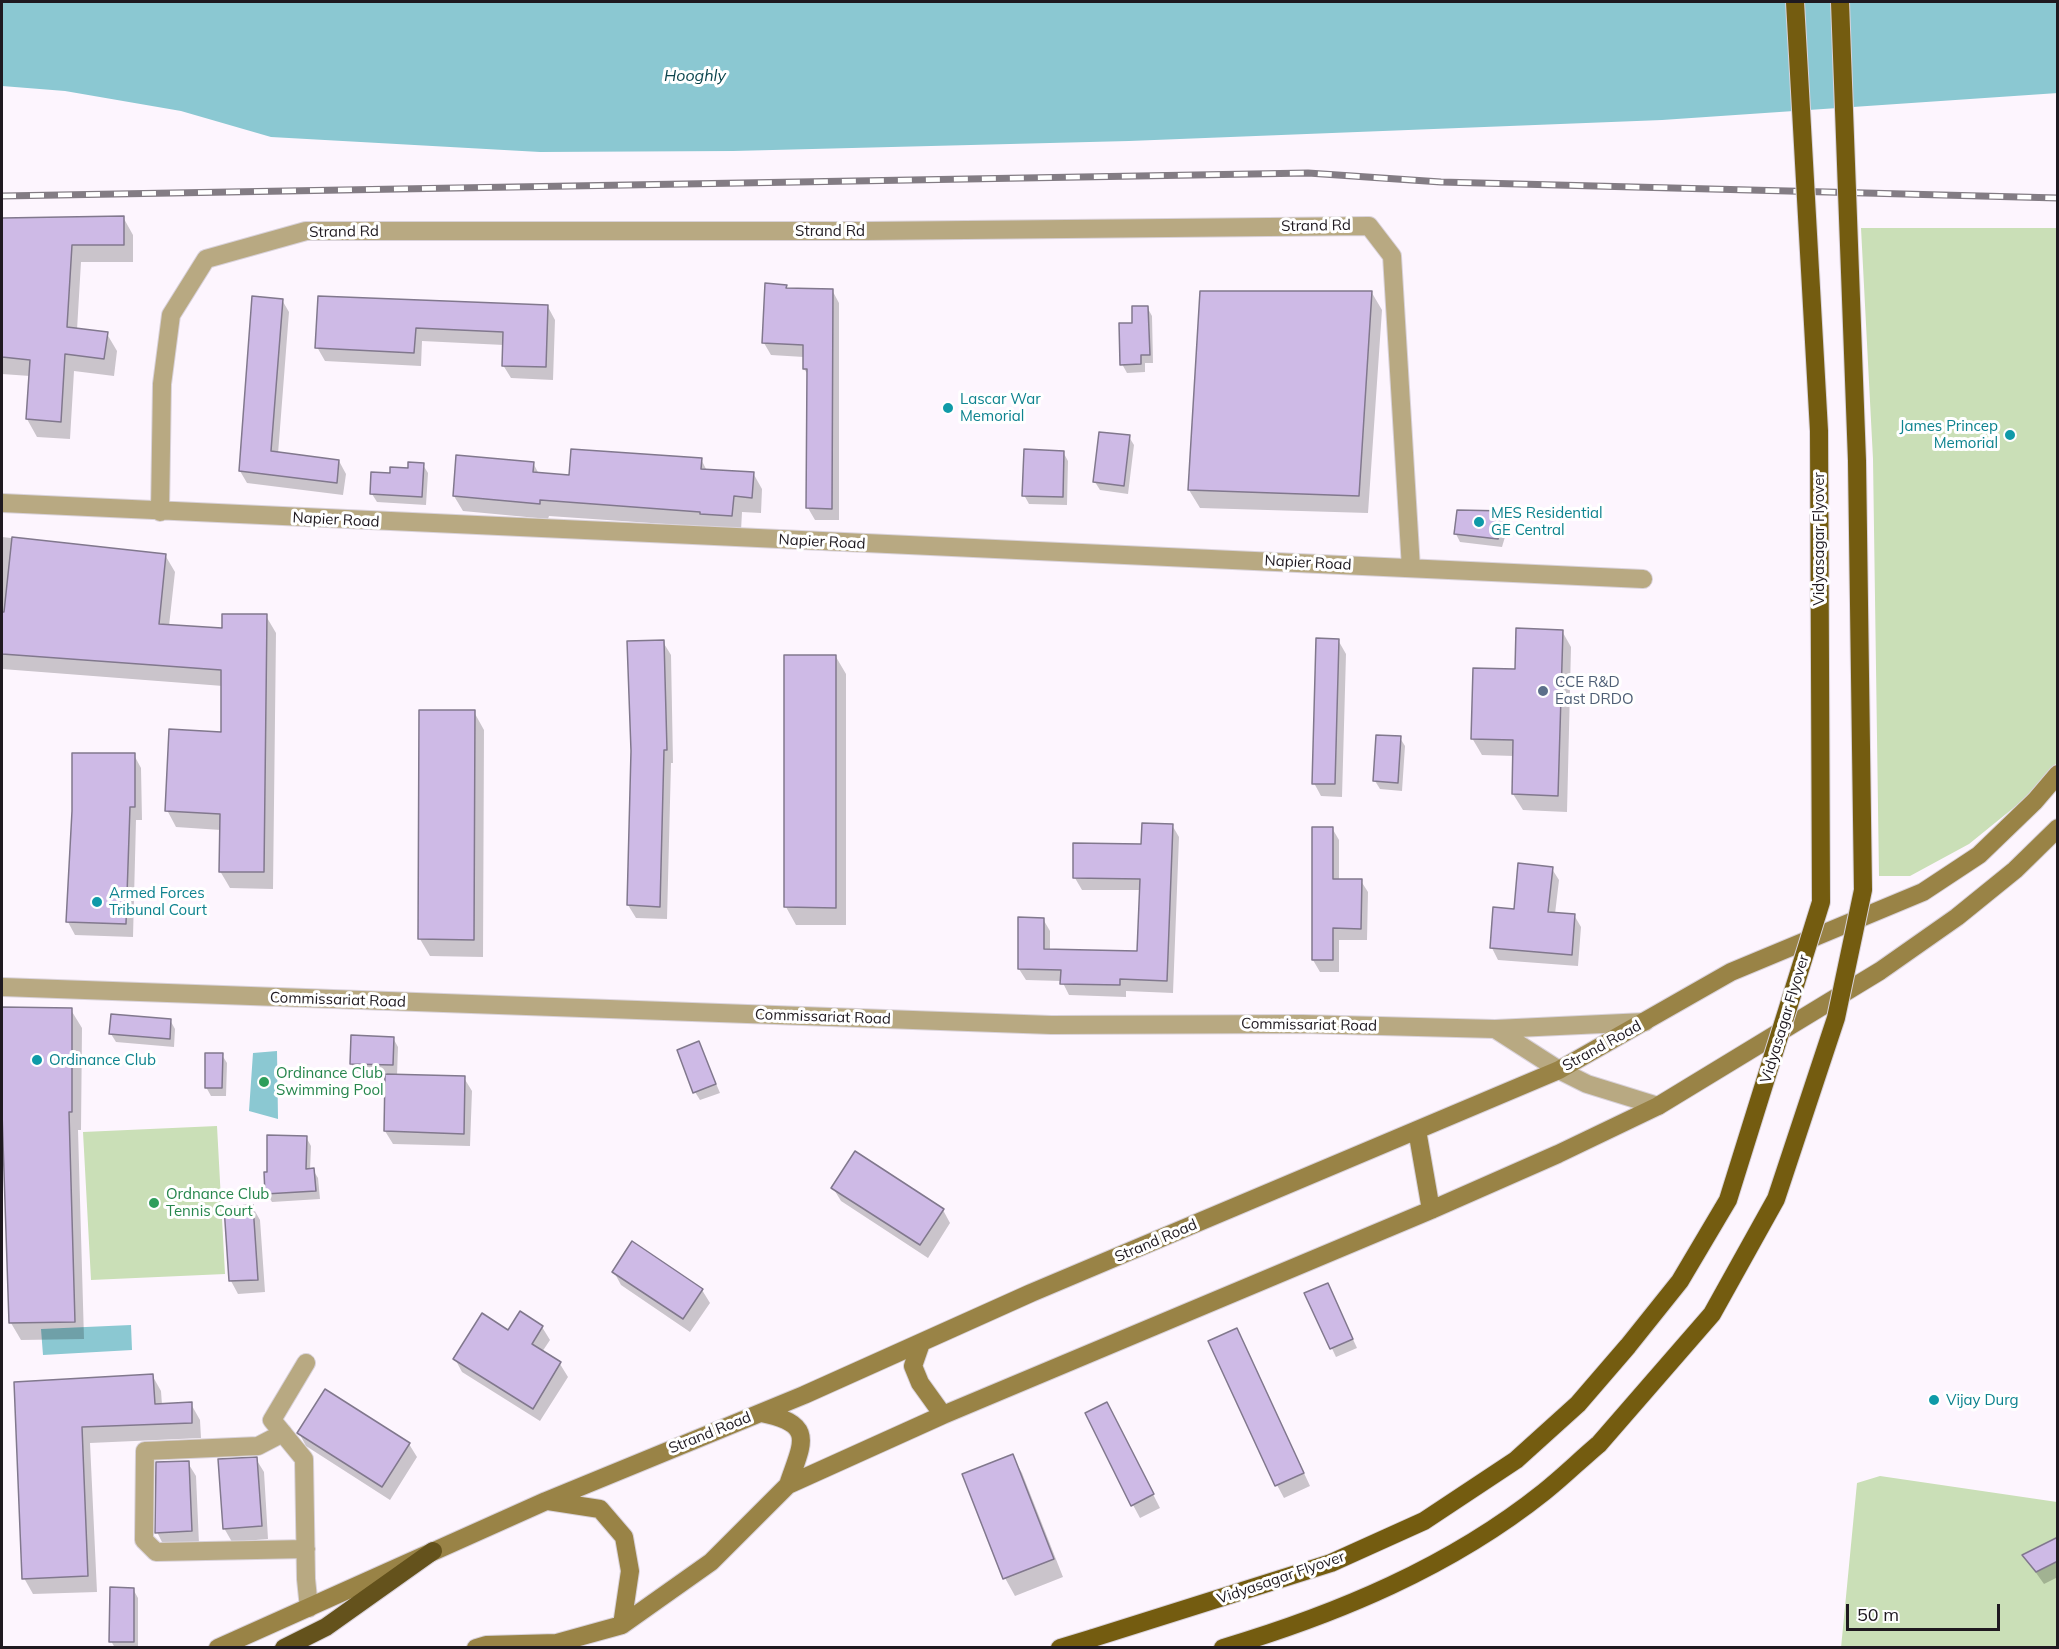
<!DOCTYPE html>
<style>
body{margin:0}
#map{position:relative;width:2059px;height:1649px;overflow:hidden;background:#fdf5fe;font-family:Mulish,sans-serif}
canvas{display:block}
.frame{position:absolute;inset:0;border:3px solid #1f1920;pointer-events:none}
.scale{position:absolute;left:1846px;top:1604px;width:154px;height:27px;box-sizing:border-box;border:3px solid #1f1920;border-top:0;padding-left:8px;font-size:18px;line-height:21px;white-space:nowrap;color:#1f1920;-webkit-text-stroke:4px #fff;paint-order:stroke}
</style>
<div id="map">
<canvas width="2059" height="1649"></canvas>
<div class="frame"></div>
<div class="scale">50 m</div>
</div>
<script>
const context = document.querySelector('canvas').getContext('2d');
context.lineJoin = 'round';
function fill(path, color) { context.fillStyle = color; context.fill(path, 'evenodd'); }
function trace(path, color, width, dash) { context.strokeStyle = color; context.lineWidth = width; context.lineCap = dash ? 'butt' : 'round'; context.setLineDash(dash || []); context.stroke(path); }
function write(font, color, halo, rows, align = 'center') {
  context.font = font + ' Mulish,sans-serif'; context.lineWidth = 6; context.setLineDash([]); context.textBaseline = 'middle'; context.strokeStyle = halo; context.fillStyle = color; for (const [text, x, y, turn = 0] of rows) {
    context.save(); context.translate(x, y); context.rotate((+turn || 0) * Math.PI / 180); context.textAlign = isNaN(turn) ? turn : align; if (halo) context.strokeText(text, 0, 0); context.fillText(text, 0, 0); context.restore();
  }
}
fill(new Path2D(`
 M1861 228H2057V762L2043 784 1969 844 1910 876H1879L1873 459Z
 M217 1126 225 1274 91 1280 83 1132Z
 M1880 1476 2057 1502V1647L1841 1648 1857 1483Z`), '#cadfb7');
fill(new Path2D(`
 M2 2H2057L2058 93 1662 120 1129 141 733 151 540 152 271 137 181 111 65 91 2 86Z
 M277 1051 278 1119 249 1111 253 1053Z
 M131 1325 132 1350 43 1355 41 1329Z`), '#8bc8d2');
fill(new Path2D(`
 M123 217 133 235V262H81L77 330 107 334 117 351 114 376 74 371 70 439 37 437 27 419 30 376 2 374V220Z
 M786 286 788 290H832L839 303V520H815L808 508 809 376 804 369V357L771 355 764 343Z
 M1372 293 1382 310 1368 513 1200 508 1189 490Z
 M319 297 548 307 555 320 553 380 511 378 503 365 504 345 422 341 421 366 325 361 317 347Z
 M282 300 289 312 278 454 339 461 346 474 343 495 247 483 240 471Z
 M1147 307 1152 316 1153 363H1145V372L1127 373 1122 364 1134 324Z
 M1129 437 1134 445 1128 494 1100 490 1095 482Z
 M1063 452 1068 461 1067 505 1029 504 1024 495Z
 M701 459 707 471 753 473 762 489 761 513 742 512 741 531 709 527 549 516 548 519 463 511 454 496 533 463 539 474 571 477Z
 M423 465 428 473 426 505 377 502 372 494 391 475Z
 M1505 512 1510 520 1502 547 1460 542 1456 534Z
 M2 537 165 555 175 572 169 626 223 630 266 616 276 633 273 889 230 888 220 871 221 830 176 827 167 810 222 733 223 686 2 669Z
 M1562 631 1571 647 1567 812 1523 810 1513 794 1514 756 1482 755 1472 738 1516 671Z
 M1338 640 1346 654 1342 797 1321 796 1314 783Z
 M663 642 671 655 673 763H671L667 919 636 918 628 905Z
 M786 657H836L846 674V925H796L786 907Z
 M474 712 484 730 483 957 430 956 420 939Z
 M1400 738 1405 746 1402 791 1380 789 1375 781Z
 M134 755 141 768 142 820H136L133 937 75 935 68 922Z
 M1172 825 1179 837 1173 993 1126 991V997L1069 995 1062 981 1026 980 1019 969 1043 919 1050 931V950L1138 952 1141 890H1082L1075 878 1143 845Z
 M1332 828 1339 840V880L1361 881 1368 892 1367 940H1339V972H1320L1313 960Z
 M1552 869 1559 880 1555 914 1574 915 1581 927 1578 966 1498 960 1492 948 1515 910Z
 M2 1009 71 1010 82 1028 81 1130H78L84 1339 21 1340 11 1323 5 1129H2Z
 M170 1020 175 1029 174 1047 116 1042 111 1034Z
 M393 1038 398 1047 397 1076 464 1078 472 1091 470 1146 393 1144 385 1131 387 1073 356 1072 351 1063Z
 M699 1043 720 1093 700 1100 695 1092Z
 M222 1055 227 1063 226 1096H211L206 1087Z
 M306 1137 311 1146 310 1170H313L318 1178 320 1199 272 1202 267 1194 268 1173Z
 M833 1188 943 1210 950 1223 928 1258 841 1201Z
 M252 1206 260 1220 265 1292 238 1294 231 1281Z
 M614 1272 702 1290 710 1303 690 1332 621 1285Z
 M1332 1293 1357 1348 1336 1357 1306 1294Z
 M542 1327 550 1340 542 1352 560 1364 568 1377 540 1421 462 1372 455 1359 509 1332Z
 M1244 1343 1310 1486 1284 1498 1277 1485Z
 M152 1375 161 1391 162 1405 191 1404 200 1420 201 1438 90 1443 97 1592 33 1594 24 1578 15 1384Z
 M325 1391 409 1444 417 1457 390 1500 306 1446 299 1433Z
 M1114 1417 1160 1508 1140 1518 1133 1505Z
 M1012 1456 1022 1473 1063 1577 1015 1596 1005 1578Z
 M256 1459 264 1472 268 1539 232 1542 224 1528Z
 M188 1463 196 1476 199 1544 164 1546 157 1532Z
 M2058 1538V1577L2044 1584 2024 1556Z
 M133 1589 138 1598V1648H115L111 1641Z`), '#0003');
const building = new Path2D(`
 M124 216V245H72L67 327 108 332 104 359 65 354 61 422 26 419 30 360 2 357V218Z
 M765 283 787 285 786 288 833 289 832 509 806 508 807 369H803V345L762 343Z
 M1200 291H1372L1359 496 1188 490Z
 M252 296 283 299 271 451 339 460 337 483 239 471Z
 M318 296 548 305 546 367 502 366 503 332 416 328 414 353 315 348Z
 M1132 306H1148L1150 355H1141V364L1120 365 1119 323H1132Z
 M1099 432 1130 435 1124 486 1093 482Z
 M571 449 702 458 701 469 754 472 752 498 734 496 732 516 700 514V512L540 500V504L453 496 456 455 534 462 533 472 569 475Z
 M1024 449 1064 451 1063 497 1022 496Z
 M408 462 424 463 422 497 370 494 371 472 390 473V467L408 468Z
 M1457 510 1506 511 1498 539 1454 534Z
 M12 537 166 554 159 624 222 628V614H267L264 872H219L220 814 165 811 169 729 221 732V670L2 654V612H4Z
 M1516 628 1563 630 1558 796 1512 794 1513 740 1471 739 1473 668 1515 669Z
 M1316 638 1339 639 1335 784H1312Z
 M664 640 667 750H664L660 907 627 905 631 751 627 641Z
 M784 655H836V908L784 907Z
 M419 710H475L474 940 418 939Z
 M1376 735 1401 736 1398 783 1373 781Z
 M72 753H135V807H130L126 924 66 922 72 811Z
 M1142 823 1173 824 1167 981 1120 979V985L1060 984 1061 970 1018 969V917L1044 918V949L1137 951 1140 879 1073 878V843L1141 844Z
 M1312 827H1333V879H1362L1361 929 1333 928V960H1312Z
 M1518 863 1553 867 1548 912 1575 914 1572 955 1490 948 1493 907 1514 909Z
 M2 1007 72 1008V1112H69L75 1322 9 1323 2 1112Z
 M111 1014 171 1019 170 1039 109 1034Z
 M351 1035 394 1037 393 1065 350 1064Z
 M699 1041 716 1084 693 1093 677 1050Z
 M205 1053H223L222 1088H205Z
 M385 1074 465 1076 464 1134 384 1131Z
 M267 1135 307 1136 306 1169 314 1168 316 1191 265 1194 264 1172H267Z
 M855 1151 944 1209 920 1245 831 1188Z
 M253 1205 258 1280 229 1281 224 1207Z
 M632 1241 703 1289 683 1319 612 1272Z
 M1328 1283 1353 1339 1330 1349 1304 1293Z
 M520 1311 543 1326 532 1344 561 1362 533 1409 453 1359 482 1313 508 1330Z
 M1237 1328 1304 1473 1275 1486 1208 1341Z
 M153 1374 155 1404 192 1402V1423L82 1427 88 1576 22 1579 14 1382Z
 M325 1389 410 1443 382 1487 297 1433Z
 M1107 1402 1154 1494 1131 1506 1085 1413Z
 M1013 1454 1054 1559 1003 1579 962 1474Z
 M257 1457 262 1526 223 1529 218 1459Z
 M189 1461 192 1531 155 1533 156 1462Z
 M2058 1537V1561L2036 1572 2022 1555Z
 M110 1587 134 1588V1642H109Z`);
fill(building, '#cebae6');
trace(building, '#81788d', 1.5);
const minor = new Path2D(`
 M2 503 1643 579
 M160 512 162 384 171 315 206 259 306 231H865L1369 226 1392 256 1411 568
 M2 987 1051 1025 1302 1024 1495 1029 1645 1022
 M1495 1029 1559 1070 1587 1084 1658 1106
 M306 1363 272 1420 304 1459 306 1579 309 1608
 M283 1433 258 1446 145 1451 144 1540 156 1552 306 1549`);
const secondary = new Path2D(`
 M1417 1130 1431 1210
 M921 1343 913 1366 920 1383 943 1415
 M761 1413C817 1424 802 1443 788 1485
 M548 1501 600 1509 624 1537 630 1571 622 1625
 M218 1648 546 1501 804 1395 1031 1293 1559 1070 1731 972 1923 892 1979 855 2035 801 2058 774
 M476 1648 486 1645 557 1643 622 1625 711 1562 788 1485 943 1415 1431 1210 1558 1154 1658 1106 1880 971 1957 917 2015 870 2058 828`);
const trunk = new Path2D(`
 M1060 1648 1093 1638
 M1223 1648C1337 1614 1450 1567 1544 1492 1563 1477 1580 1460 1599 1444`);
const motorway = new Path2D(`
 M284 1648 326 1627 433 1551`);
trace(minor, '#d9d2da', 20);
trace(secondary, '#d9d2da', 20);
trace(trunk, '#d9d2da', 20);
trace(motorway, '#d9d2da', 20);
trace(minor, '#b8a982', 18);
trace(secondary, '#998346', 18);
trace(trunk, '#745c10', 18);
trace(motorway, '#64521c', 18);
const rail = new Path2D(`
 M2 196 1308 173 1441 182 2058 198`);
trace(rail, '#837c84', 7);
trace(rail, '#fff', 4.5, [14]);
const trunkBridge = new Path2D(`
 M1599 1444 1712 1314 1776 1199 1836 1018 1863 890 1857 461 1840 2
 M1093 1638 1331 1563 1424 1521 1516 1460 1578 1404 1628 1346 1680 1281 1728 1200 1821 902 1819 431 1795 2`);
trace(trunkBridge, '#d9d2da', 20, []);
trace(trunkBridge, '#745c10', 18);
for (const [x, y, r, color] of [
 [948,408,6,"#0f9aa8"],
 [2010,435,6,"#0f9aa8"],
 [1479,522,6,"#0f9aa8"],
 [1543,691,6,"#5c6f8a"],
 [97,902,6,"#0f9aa8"],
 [37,1060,6,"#0f9aa8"],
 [264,1082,6,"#2e9e5b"],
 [154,1203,6,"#2e9e5b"],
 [1934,1400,6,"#0f9aa8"]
]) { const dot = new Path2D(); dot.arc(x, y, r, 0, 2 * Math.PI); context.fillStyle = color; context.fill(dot); trace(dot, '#fff', 2); }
write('15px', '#1f1920', '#fff', [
 ["Strand Rd",1316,226,-1],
 ["Strand Rd",830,231],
 ["Strand Rd",344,232,-1],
 ["Napier Road",336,520,3],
 ["Vidyasagar Flyover",1819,539,-90],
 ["Napier Road",822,542,3],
 ["Napier Road",1308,563,3],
 ["Commissariat Road",338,1000,2],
 ["Commissariat Road",823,1017,2],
 ["Vidyasagar Flyover",1785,1019,-73],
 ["Commissariat Road",1309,1025,1],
 ["Strand Road",1602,1046,-29],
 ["Strand Road",1156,1241,-23],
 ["Strand Road",710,1433,-22],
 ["Vidyasagar Flyover",1281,1578,-19]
]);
write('15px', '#0d838f', '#fff', [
 ["Lascar War",960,399],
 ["Memorial",960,416],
 ["James Princep",1998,426,"right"],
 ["Memorial",1998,443,"right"],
 ["MES Residential",1491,513],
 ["GE Central",1491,530],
 ["Armed Forces",109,893],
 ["Tribunal Court",109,910],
 ["Ordinance Club",49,1060],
 ["Vijay Durg",1946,1400]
], 'left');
write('15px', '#4e5e75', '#fff', [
 ["CCE R&D",1555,682],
 ["East DRDO",1555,699]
], 'left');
write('15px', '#27864d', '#fff', [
 ["Ordinance Club",276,1073],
 ["Swimming Pool",276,1090],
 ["Ordnance Club",166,1194],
 ["Tennis Court",166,1211]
], 'left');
write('italic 16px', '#0b454d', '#fff', [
 ["Hooghly",695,76]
]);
</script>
